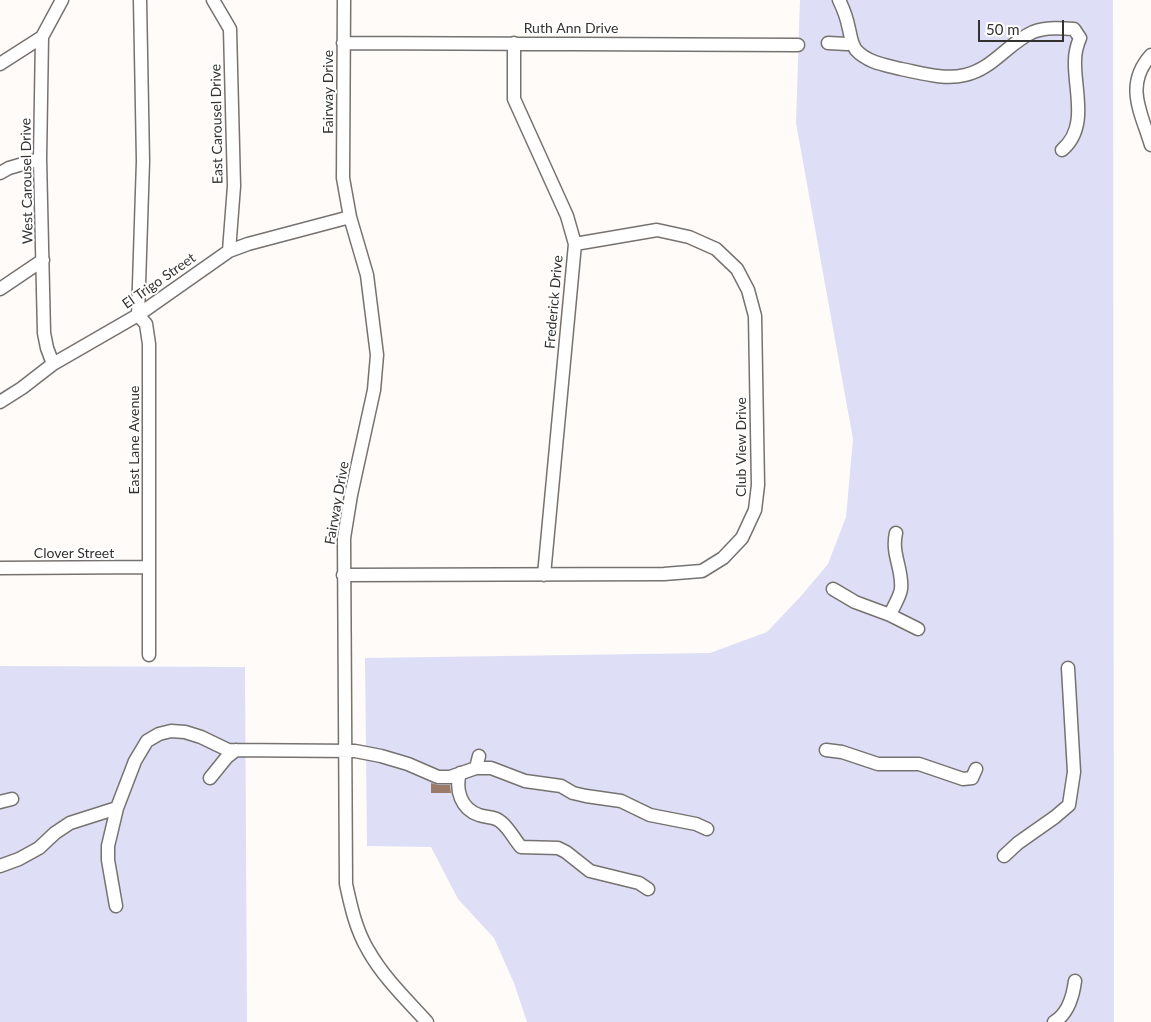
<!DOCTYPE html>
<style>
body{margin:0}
#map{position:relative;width:1151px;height:1022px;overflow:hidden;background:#fffbf8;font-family:Lato,sans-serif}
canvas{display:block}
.scale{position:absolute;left:978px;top:20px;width:86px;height:22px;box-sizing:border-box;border:2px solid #343231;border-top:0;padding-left:6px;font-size:15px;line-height:18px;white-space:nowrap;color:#343231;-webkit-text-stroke:4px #fff;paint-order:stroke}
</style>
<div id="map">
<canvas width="1151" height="1022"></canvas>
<div class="scale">50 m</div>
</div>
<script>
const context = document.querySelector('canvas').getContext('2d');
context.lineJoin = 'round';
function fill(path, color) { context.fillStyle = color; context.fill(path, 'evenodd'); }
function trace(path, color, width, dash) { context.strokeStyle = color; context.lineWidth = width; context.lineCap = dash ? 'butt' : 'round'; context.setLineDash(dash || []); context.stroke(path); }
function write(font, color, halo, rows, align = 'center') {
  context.font = font + ' Lato,sans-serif'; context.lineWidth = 4; context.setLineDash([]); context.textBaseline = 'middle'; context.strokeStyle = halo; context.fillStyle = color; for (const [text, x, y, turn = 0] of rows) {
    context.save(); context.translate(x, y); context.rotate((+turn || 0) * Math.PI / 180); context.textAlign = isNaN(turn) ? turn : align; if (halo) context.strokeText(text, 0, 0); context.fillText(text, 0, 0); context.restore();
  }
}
fill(new Path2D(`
 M800 0H1113L1114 1022H527L514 983 494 938 458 899 431 847 367 846 365 658 710 653 767 632 801 596 828 564 846 517 853 439 796 123Z
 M0 666 245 667 247 1022H0Z`), '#dedef6');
fill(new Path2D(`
 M431 783 438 785H450L451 793H431Z`), '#9a7b69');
const minor = new Path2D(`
 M140 0 143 161 138 315 146 324 149 344V655
 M213 0 230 29 234 186 229 251
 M344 0 343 178 350 217 367 275 377 355 374 390 351 495 344 538 346 884C351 907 356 930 368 950 383 977 407 1000 427 1022
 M839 0C843 8 847 19 849 29 851 37 851 43 856 50 868 63 886 65 901 69 922 73 944 80 965 75 993 69 1008 43 1033 32 1046 27 1061 28 1074 29L1080 38C1077 45 1075 53 1075 61 1074 90 1089 127 1062 150
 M343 43 798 45
 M514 43V99L567 216 575 244 544 575
 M828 43 847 44 851 41
 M1151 55C1124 85 1141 112 1151 145
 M0 64 42 37
 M0 173 9 168 40 159
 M0 289 43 260
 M53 364 47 348 44 333 40 159 42 37 62 0
 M0 402 22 388 53 364 138 315 229 251 248 244 350 217
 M0 568 149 567
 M343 575 664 574 702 571 723 558 742 538 755 510 758 485 755 316 748 290 737 269 716 249 689 237 657 230 575 244
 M833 589 855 602 890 615 918 629
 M890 615C893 607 900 597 901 589 903 569 891 554 896 533
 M826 750 842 752 878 764H919L963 779 972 778 976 769
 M476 768H491L525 781 561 786 573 793 586 796 621 801 650 815 696 824 707 829
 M460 773C455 790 461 809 479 815 487 818 495 816 501 822 509 828 514 839 521 847L558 848 566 852 590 871 639 883 648 889
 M210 778 227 757 236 750
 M0 802 12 799
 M1004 856 1018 843 1055 817 1069 805 1074 772 1068 668
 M0 866 19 859 39 848 55 833 70 823 117 808
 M116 906 108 860V846L117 808 135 761 147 741 159 734 171 731 185 732 201 737 228 750 355 751 381 756 408 764 438 777H450L476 768 479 756
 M1054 1022C1068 1014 1073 996 1075 981`);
trace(minor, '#767270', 15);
trace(minor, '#fff', 12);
write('14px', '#343231', '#fff', [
 ["Ruth Ann Drive",571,28],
 ["Fairway Drive",328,92,-90],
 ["East Carousel Drive",217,124,-91],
 ["West Carousel Drive",27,181,-91],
 ["El Trigo Street",159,281,-35],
 ["Frederick Drive",554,302,-85],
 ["East Lane Avenue",134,440,-90],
 ["Club View Drive",741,447,-90],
 ["Fairway Drive",337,503,-80],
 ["Clover Street",74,553]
]);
</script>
